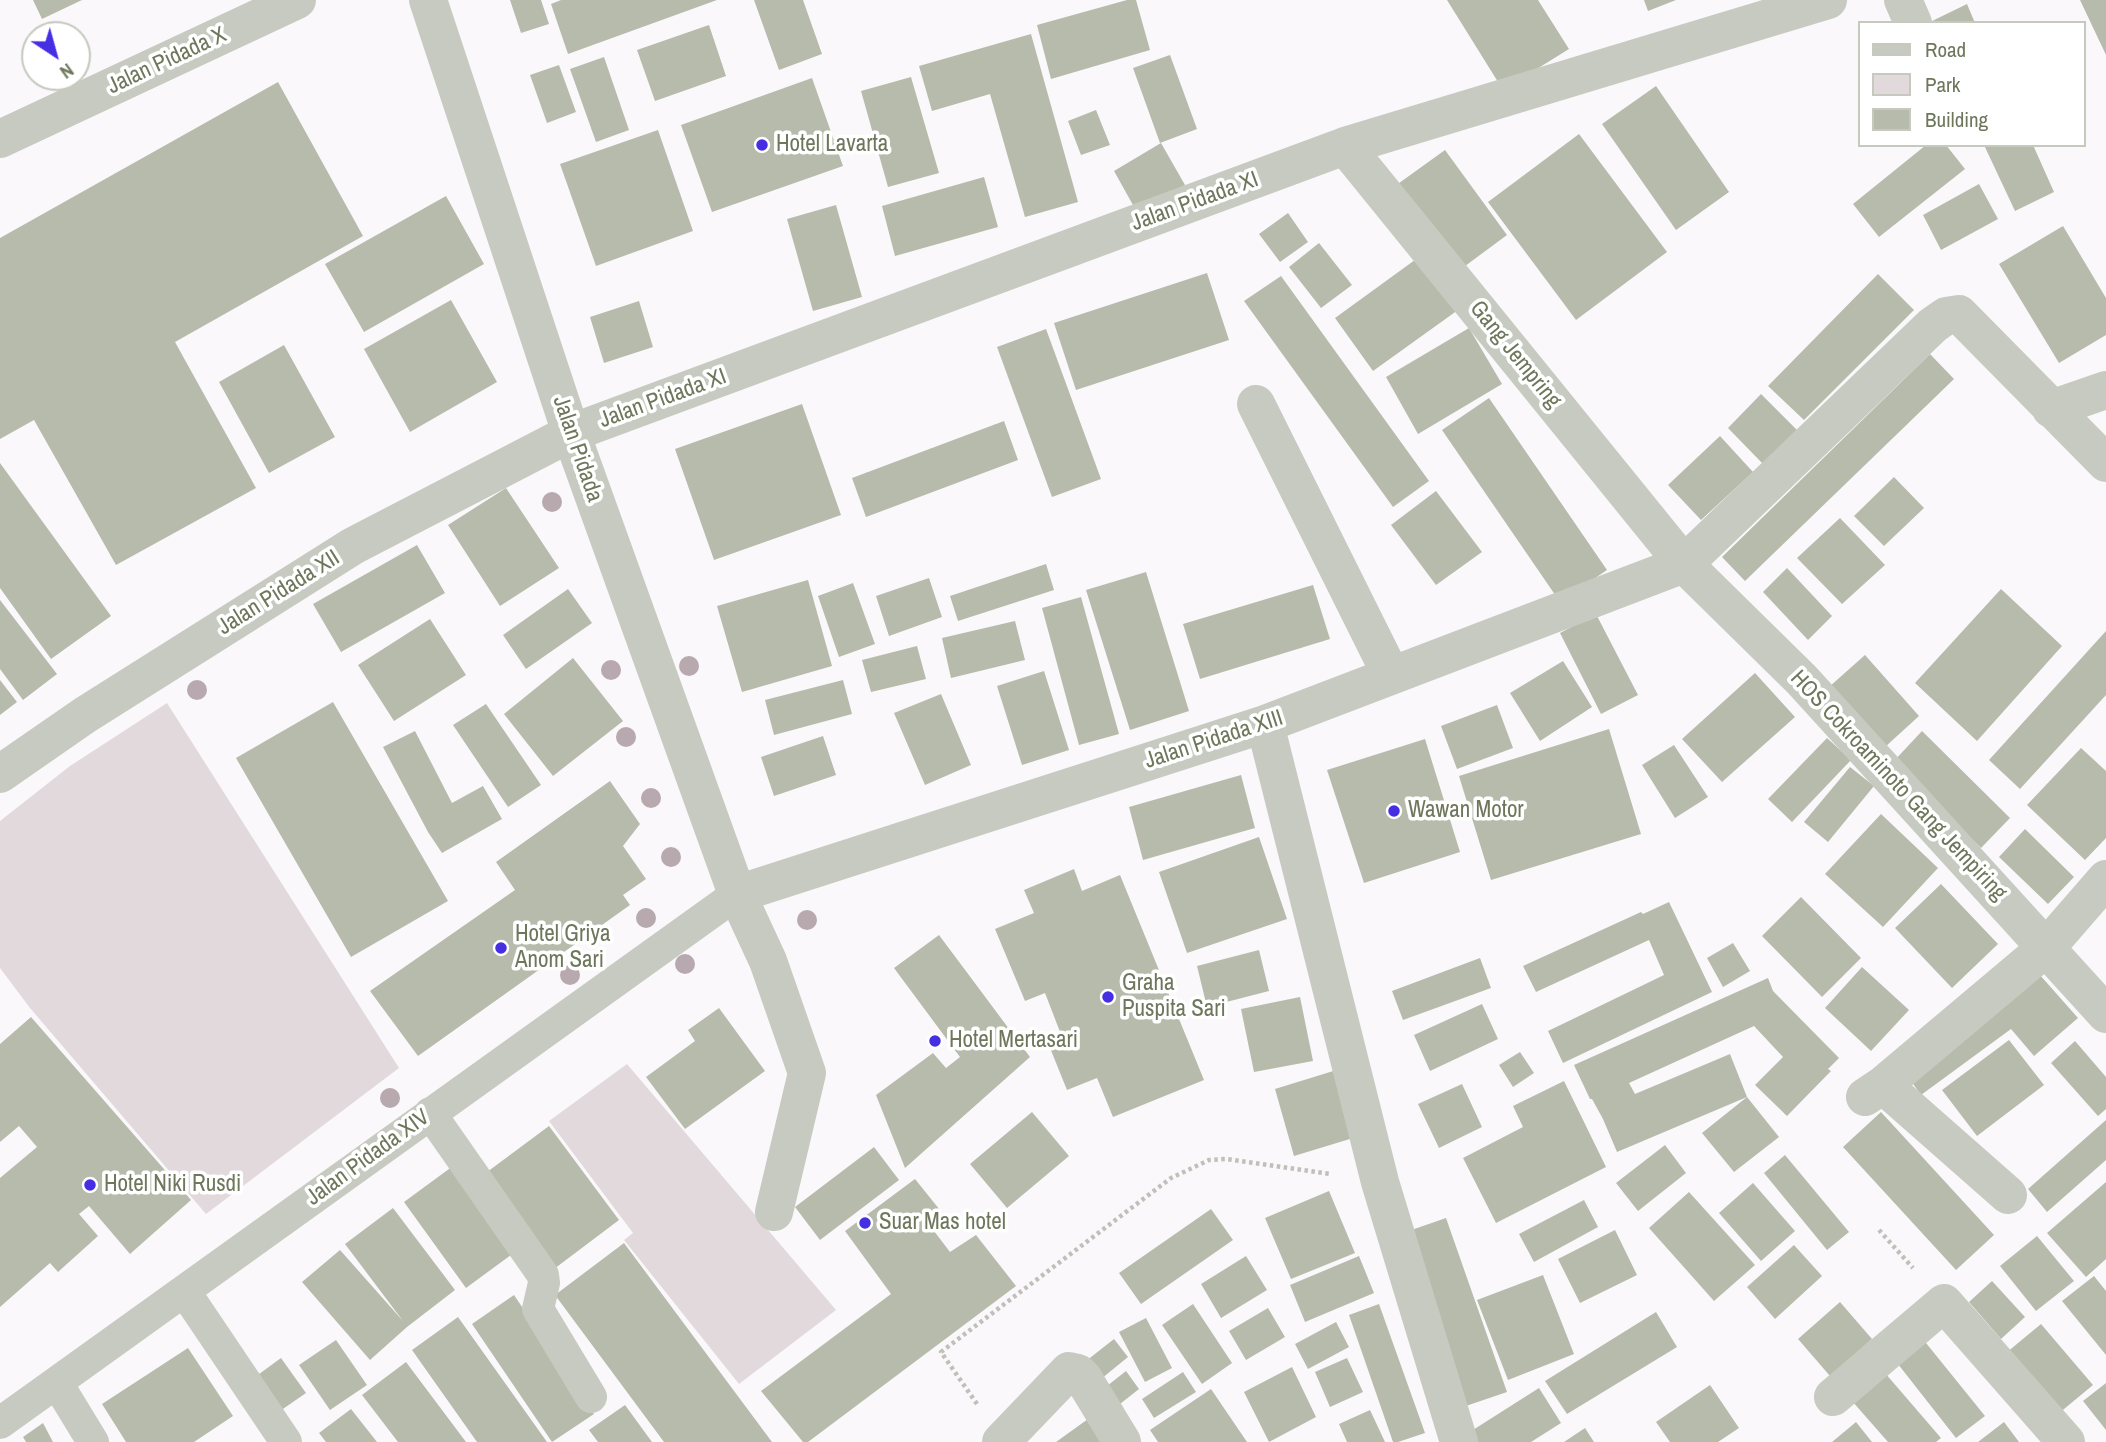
<!DOCTYPE html>
<style>
body{margin:0}
#map{position:relative;width:2106px;height:1442px;overflow:hidden;background:#faf8fa;font-family:"Archivo Narrow",sans-serif}
canvas{display:block}
.legend{position:absolute;left:1858px;top:21px;width:228px;height:126px;box-sizing:border-box;background:#fff;border:2px solid #c5c9be;margin:0;padding:9px 12px;list-style:none;font-size:21px;color:#6e775c}
.legend li{display:flex;align-items:center;gap:14px;height:35px}
.legend b{width:35px;border:2px solid #c5c9be}
.north{position:absolute;left:21px;top:21px;width:70px;height:70px;box-sizing:border-box;background:#fff;border:2px solid #c5c9be;border-radius:50%;rotate:144deg;font-size:19px;font-weight:700;line-height:28px;text-align:center;color:#6e775c}
.north::after{content:'';display:block;margin:auto;width:24px;height:32px;background:#462ee3;clip-path:polygon(50% 0,100% 100%,50% 72%,0 100%)}
</style>
<div id="map">
<canvas width="2106" height="1442"></canvas>
<ul class="legend">
<li><b style="height:9px;background:#c7cac1"></b>Road</li>
<li><b style="height:19px;background:#e2d9dc"></b>Park</li>
<li><b style="height:19px;background:#b7bbac"></b>Building</li>
</ul>
<div class="north">N</div>
</div>
<script>
const context = document.querySelector('canvas').getContext('2d');
context.lineJoin = 'round';
function fill(path, color) { context.fillStyle = color; context.fill(path, 'evenodd'); }
function trace(path, color, width, dash) { context.strokeStyle = color; context.lineWidth = width; context.lineCap = dash ? 'butt' : 'round'; context.setLineDash(dash || []); context.stroke(path); }
function write(font, color, halo, rows, align = 'center') {
  context.font = font + ' "Archivo Narrow",sans-serif'; context.lineWidth = 7; context.setLineDash([]); context.textBaseline = 'middle'; context.strokeStyle = halo; context.fillStyle = color; for (const [text, x, y, turn = 0] of rows) {
    context.save(); context.translate(x, y); context.rotate((+turn || 0) * Math.PI / 180); context.textAlign = isNaN(turn) ? turn : align; if (halo) context.strokeText(text, 0, 0); context.fillText(text, 0, 0); context.restore();
  }
}
fill(new Path2D(`
 M167 703 399 1068 206 1214 30 1008 0 968V821L70 766Z
 M627 1064 836 1310 739 1384 624 1240 633 1233 549 1121Z`), '#e2d9dc');
fill(new Path2D(`
 M33 0H82L42 19Z
 M510 0H541L549 24 521 33Z
 M561 0H717L568 54 551 4Z
 M754 0H803L822 54 779 70Z
 M1127 0H1136L1150 50 1051 79 1037 25Z
 M1447 0H1538L1569 49 1503 90Z
 M1644 0H1676L1648 11Z
 M2080 0H2106V55Z
 M1967 4 1975 23H1928Z
 M709 25 726 76 655 101 637 50Z
 M1031 34 1078 202 1025 217 990 94 932 111 919 66Z
 M1170 55 1197 129 1160 143 1133 68Z
 M604 57 629 130 596 142 570 69Z
 M559 65 576 112 547 123 530 75Z
 M911 77 939 173 888 187 861 91Z
 M812 78 843 166 712 212 681 125Z
 M278 82 363 236 175 342 256 488 116 565 34 420 0 439V238Z
 M1656 86 1729 192 1676 230 1602 124Z
 M1096 110 1110 145 1081 155 1068 121Z
 M658 130 693 231 596 266 560 164Z
 M1579 134 1667 252 1576 320 1488 202Z
 M1161 143 1185 185 1138 214 1114 171Z
 M1926 145H1946L1965 169 1879 237 1853 204Z
 M1984 145H2033L2054 192 2015 211Z
 M1445 150 1507 235 1457 272 1395 186Z
 M984 177 998 227 895 256 882 206Z
 M1979 184 1998 219 1941 250 1923 215Z
 M446 196 484 264 364 332 325 264Z
 M836 205 862 297 813 311 787 219Z
 M1288 213 1308 242 1280 262 1259 234Z
 M2063 226 2106 298V335L2059 363 1999 264Z
 M1319 243 1352 285 1321 308 1289 267Z
 M1419 257 1458 310 1373 371 1335 318Z
 M1207 273 1229 340 1076 390 1054 323Z
 M1878 274 1914 310 1804 420 1768 386Z
 M1281 276 1429 481 1393 507 1244 301Z
 M451 300 497 382 410 432 364 349Z
 M639 301 653 347 604 363 590 317Z
 M1469 328 1502 384 1418 434 1386 377Z
 M1046 329 1101 479 1052 497 997 347Z
 M284 345 335 437 269 473 219 382Z
 M1930 354 1954 379 1745 581 1722 557Z
 M1761 394 1797 430 1763 464 1728 428Z
 M1489 398 1607 570 1560 602 1442 430Z
 M802 404 841 515 714 560 675 449Z
 M1004 421 1018 460 866 517 852 478Z
 M1720 436 1753 472 1701 520 1668 485Z
 M0 463 111 616 51 659 0 588Z
 M1894 477 1924 508 1884 546 1854 516Z
 M506 488 559 568 500 606 448 525Z
 M1436 491 1482 552 1436 585 1391 525Z
 M1840 518 1885 565 1842 604 1797 558Z
 M417 545 445 593 341 652 313 604Z
 M1046 564 1054 590 958 621 950 596Z
 M1787 568 1832 616 1808 640 1763 592Z
 M1146 572 1189 711 1130 730 1086 590Z
 M929 578 942 617 889 636 876 596Z
 M808 580 832 666 742 692 717 606Z
 M853 583 875 644 839 657 818 596Z
 M1313 585 1330 639 1200 679 1183 624Z
 M568 589 592 623 526 669 503 635Z
 M2001 589 2062 646 1977 741 1915 683Z
 M1081 597 1119 734 1079 745 1042 608Z
 M0 600 57 674 23 700 0 669Z
 M1596 614 1638 695 1601 714 1560 633Z
 M430 619 466 675 394 721 358 665Z
 M1015 621 1025 660 951 678 942 638Z
 M2106 631V695L2020 789 1989 760Z
 M917 646 926 679 871 692 862 660Z
 M1865 655 1919 716 1885 747 1829 687Z
 M573 658 623 721 553 776 504 714Z
 M1563 661 1592 707 1540 741 1510 693Z
 M1044 671 1069 750 1022 765 997 686Z
 M1755 673 1795 717 1722 782 1682 739Z
 M0 680 17 702 0 715Z
 M843 680 852 714 774 735 765 700Z
 M941 694 971 765 925 785 894 713Z
 M333 702 448 901 351 957 236 758Z
 M486 704 541 785 508 807 453 725Z
 M1497 705 1513 748 1457 769 1441 726Z
 M1609 729 1641 834 1491 880 1459 776Z
 M415 731 452 803 483 786 502 819 442 853 428 832 383 747Z
 M1922 731 2010 818 1981 848 1893 762Z
 M823 736 836 775 774 796 761 757Z
 M1827 738 1851 760 1792 822 1768 799Z
 M1425 739 1460 852 1364 883 1327 770Z
 M1674 745 1708 797 1675 818 1642 765Z
 M2081 748 2106 771V838L2085 860 2027 805Z
 M1850 767 1874 786 1828 842 1804 822Z
 M1241 775 1255 828 1143 860 1129 807Z
 M610 781 640 824 623 846 646 879 623 895 630 905 418 1056 370 991 515 890 496 862Z
 M1881 814 1938 868 1883 927 1825 874Z
 M2025 829 2074 877 2048 904 1999 857Z
 M1259 837 1287 919 1187 953 1159 872Z
 M1074 869 1082 891 1120 875 1204 1080 1113 1117 1097 1078 1067 1090 1048 1043 1062 1037 1045 993 1025 1001 995 929 1034 913 1024 890Z
 M1941 884 1998 944 1952 988 1895 928Z
 M1801 897 1861 958 1822 997 1762 936Z
 M1669 902 1712 992 1563 1063 1548 1031 1664 975 1649 940 1536 992 1523 966 1641 912 1643 914Z
 M939 935 1030 1057 905 1168 876 1095 933 1053 946 1068 960 1057 894 968Z
 M1733 943 1750 971 1723 987 1707 958Z
 M1259 950 1269 991 1207 1007 1197 966Z
 M1480 958 1491 988 1403 1020 1392 991Z
 M2032 966 2078 1018 2034 1056 2011 1029 1921 1095 1904 1071Z
 M1862 967 1909 1010 1871 1051 1825 1008Z
 M1768 978 1773 991 1839 1058 1828 1069 1831 1071 1787 1116 1755 1085 1783 1057 1754 1026 1629 1083 1635 1094 1730 1054 1747 1097 1779 1137 1734 1172 1702 1133 1747 1097 1617 1152 1603 1119 1592 1099H1590L1574 1065Z
 M1300 997 1313 1061 1254 1072 1241 1009Z
 M1482 1004 1498 1039 1430 1071 1414 1035Z
 M719 1008 765 1071 685 1129 646 1077 695 1041 688 1030Z
 M31 1017 191 1200 130 1254 89 1206 79 1214 98 1236 58 1272 50 1263 0 1307V1178L37 1147 19 1126 0 1142V1044Z
 M2009 1040 2044 1085 1977 1136 1942 1090Z
 M2075 1041 2106 1077V1109L2098 1116 2051 1063Z
 M1520 1052 1534 1073 1513 1087 1499 1065Z
 M1343 1068 1363 1135 1294 1156 1275 1089Z
 M1564 1081 1606 1167 1496 1223 1463 1158 1523 1127 1513 1106Z
 M1462 1084 1482 1127 1439 1148 1418 1104Z
 M1032 1112 1069 1156 1007 1208 970 1164Z
 M1881 1112 1994 1235 1956 1270 1843 1147Z
 M2106 1120V1160L2047 1212 2028 1189Z
 M549 1126 619 1220 550 1272 479 1178Z
 M1665 1145 1686 1173 1638 1211 1616 1183Z
 M874 1147 899 1180 820 1240 795 1207Z
 M1785 1155 1849 1232 1827 1250 1764 1173Z
 M453 1166 515 1252 466 1288 404 1202Z
 M915 1179 948 1220 934 1231 950 1252 976 1235 1016 1286 808 1442H803L761 1391 891 1294 845 1231Z
 M2106 1182V1259L2086 1277 2047 1233Z
 M1753 1183 1795 1231 1761 1261 1719 1213Z
 M1329 1191 1355 1253 1291 1279 1265 1218Z
 M1689 1192 1755 1265 1714 1301 1649 1228Z
 M1584 1200 1598 1227 1534 1262 1519 1234Z
 M393 1208 455 1290 407 1327 370 1360 302 1282 340 1250 403 1321 345 1244Z
 M1211 1209 1233 1240 1141 1304 1119 1273Z
 M1446 1218 1507 1392 1457 1409 1397 1235Z
 M1615 1230 1637 1275 1580 1303 1558 1259Z
 M2037 1236 2074 1281 2036 1311 2000 1266Z
 M624 1243 772 1442H664L555 1295Z
 M1794 1245 1822 1276 1775 1319 1747 1287Z
 M1246 1256 1267 1290 1221 1318 1201 1284Z
 M1359 1256 1374 1293 1305 1322 1290 1285Z
 M1543 1275 1574 1354 1508 1380 1477 1300Z
 M2094 1276 2106 1291V1355L2062 1301Z
 M1992 1281 2025 1317 2001 1339 1969 1302Z
 M514 1295 594 1414 552 1442 472 1324Z
 M1840 1302 1872 1339 1830 1376 1798 1339Z
 M1193 1304 1232 1363 1202 1384 1162 1325Z
 M1379 1304 1425 1433 1398 1442H1393L1349 1315Z
 M1268 1308 1285 1337 1246 1360 1229 1331Z
 M1656 1312 1677 1347 1567 1414 1545 1381Z
 M458 1317 547 1442H477L412 1350Z
 M1146 1318 1172 1368 1145 1382 1119 1332Z
 M1336 1322 1349 1347 1308 1369 1295 1344Z
 M2041 1324 2093 1385 2058 1414 2006 1353Z
 M1922 1338 1985 1416 1956 1438 1894 1359Z
 M1114 1339 1128 1357 1101 1379 1086 1361Z
 M336 1340 367 1385 330 1410 299 1365Z
 M188 1348 233 1416 194 1442H126L102 1404Z
 M281 1358 306 1393 280 1411 255 1377Z
 M1347 1358 1363 1392 1330 1407 1315 1372Z
 M406 1362 466 1442H398L362 1395Z
 M1292 1367 1316 1417 1269 1442 1244 1392Z
 M1126 1371 1139 1389 1120 1404 1107 1386Z
 M1183 1372 1196 1392 1154 1418 1142 1399Z
 M1885 1373 1941 1438 1936 1442H1888L1852 1401Z
 M2106 1383V1430L2083 1401Z
 M1710 1385 1739 1428 1718 1442H1670L1656 1422Z
 M1539 1388 1561 1423 1531 1442H1469L1465 1435Z
 M1211 1389 1247 1442H1158L1150 1430Z
 M625 1405 652 1442H598L589 1430Z
 M351 1409 377 1442H326L319 1433Z
 M1370 1410 1385 1442H1347L1339 1424Z
 M1095 1414 1116 1442H1056Z
 M1856 1422 1872 1442H1832Z
 M2004 1422 2019 1442H1978Z
 M43 1423 53 1442H26L23 1437Z
 M1585 1428 1594 1442H1564Z`), '#b7bbac');
trace(new Path2D(`
 M1879 1230 1913 1268
 M977 1404 941 1352 1171 1178 1209 1160 1226 1159 1330 1174`), '#bec0b9', 4.5, [3.5, 3.5]);
trace(new Path2D(`
 M430 1113 543 1275 544 1283 538 1309 591 1397
 M185 1292 286 1442
 M57 1383 93 1442
 M0 1423 737 894`), '#c7cac1', 32);
trace(new Path2D(`
 M428 0 571 433 737 894 768 961 807 1073 774 1212
 M1903 0 1913 23
 M0 139 297 0
 M1345 146 1684 564 1802 680 2106 1014
 M1256 404 1391 675
 M2051 409 2106 390
 M1265 724 1380 1182 1459 1442
 M0 774 85 715 353 546 571 433 1345 146 1828 0
 M737 894 1265 724 1684 564 1933 325 1946 316 1959 314 2106 463
 M1883 1085 2008 1195
 M1865 1097 1883 1085 2047 947 2106 879
 M1833 1397 1944 1303 2066 1442
 M1001 1442 1069 1371 1078 1373 1083 1378 1122 1442`), '#c7cac1', 38);
context.fillStyle = '#b7a9ae';
for (const [x, y] of [
 [552,502],
 [689,666],
 [611,670],
 [197,690],
 [626,737],
 [651,798],
 [671,857],
 [646,918],
 [807,920],
 [685,964],
 [570,975],
 [390,1098]
]) { context.beginPath(); context.arc(x, y, 10, 0, 2 * Math.PI); context.fill(); }
for (const [x, y, r, color] of [
 [762,145,7,"#462ee3"],
 [1394,811,7,"#462ee3"],
 [501,948,7,"#462ee3"],
 [1108,997,7,"#462ee3"],
 [935,1041,7,"#462ee3"],
 [90,1185,7,"#462ee3"],
 [865,1223,7,"#462ee3"]
]) { const dot = new Path2D(); dot.arc(x, y, r, 0, 2 * Math.PI); context.fillStyle = color; context.fill(dot); trace(dot, '#fff', 2.5); }
write('23px', '#6e775c', '#fff', [
 ["Jalan Pidada X",167,61,-25],
 ["Jalan Pidada XI",1195,202,-20],
 ["Gang Jempring",1515,355,51],
 ["Jalan Pidada XI",663,399,-20],
 ["Jalan Pidada",577,449,71],
 ["Jalan Pidada XII",279,593,-32],
 ["Jalan Pidada XIII",1214,740,-18],
 ["HOS Cokroaminoto Gang Jempiring",1898,786,47],
 ["Jalan Pidada XIV",368,1158,-36]
]);
write('23px', '#6e775c', '#fff', [
 ["Hotel Lavarta",776,145],
 ["Wawan Motor",1408,811],
 ["Hotel Griya",515,935],
 ["Anom Sari",515,961],
 ["Graha",1122,984],
 ["Puspita Sari",1122,1010],
 ["Hotel Mertasari",949,1041],
 ["Hotel Niki Rusdi",104,1185],
 ["Suar Mas hotel",879,1223]
], 'left');
</script>
